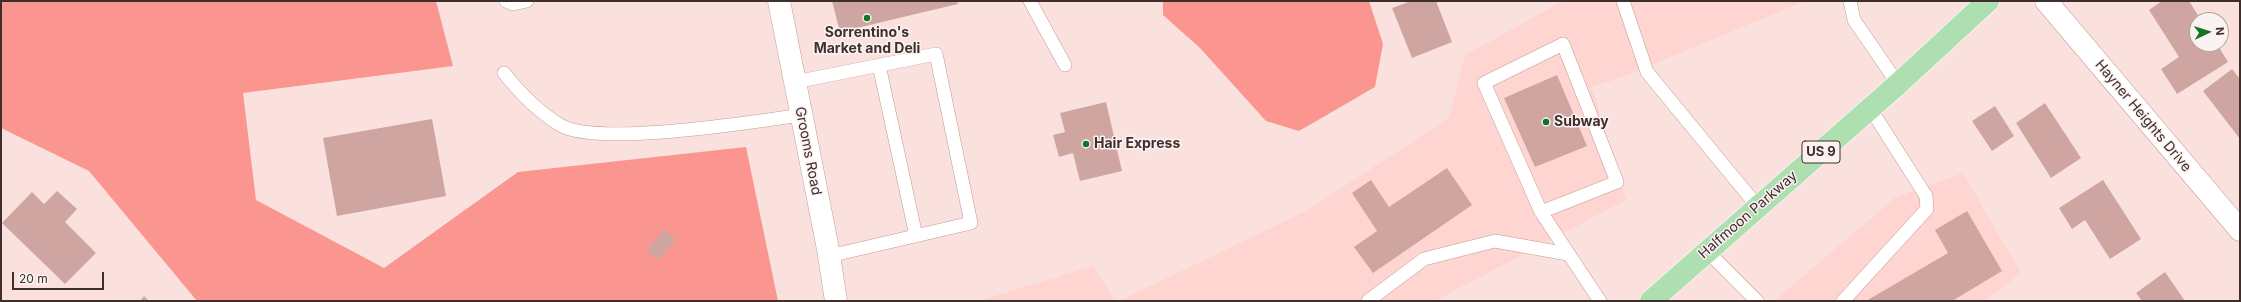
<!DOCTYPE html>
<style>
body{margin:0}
#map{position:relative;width:2241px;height:302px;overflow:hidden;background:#fbe1de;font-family:Inter,sans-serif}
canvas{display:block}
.frame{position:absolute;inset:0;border:2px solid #3e2e2c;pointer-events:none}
.north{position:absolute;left:2189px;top:12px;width:40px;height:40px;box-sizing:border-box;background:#fbf2f1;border:1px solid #afa4a2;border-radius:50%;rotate:86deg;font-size:11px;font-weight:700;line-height:16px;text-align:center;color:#3e2e2c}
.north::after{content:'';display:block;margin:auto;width:14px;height:18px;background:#127525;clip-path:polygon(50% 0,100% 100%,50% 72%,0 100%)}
.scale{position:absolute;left:12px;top:272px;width:92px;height:18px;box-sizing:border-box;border:2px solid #3e2e2c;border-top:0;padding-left:5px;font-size:12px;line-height:14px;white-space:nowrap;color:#3e2e2c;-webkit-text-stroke:3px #fbf2f1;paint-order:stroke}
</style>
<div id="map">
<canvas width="2241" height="302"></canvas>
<div class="frame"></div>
<div class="north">N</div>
<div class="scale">20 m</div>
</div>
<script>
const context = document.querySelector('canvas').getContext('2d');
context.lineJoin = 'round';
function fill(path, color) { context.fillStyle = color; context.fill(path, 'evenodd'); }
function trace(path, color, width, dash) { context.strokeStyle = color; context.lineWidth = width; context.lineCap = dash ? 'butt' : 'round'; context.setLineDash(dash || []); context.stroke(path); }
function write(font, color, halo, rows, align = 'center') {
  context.font = font + ' Inter,sans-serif'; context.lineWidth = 3; context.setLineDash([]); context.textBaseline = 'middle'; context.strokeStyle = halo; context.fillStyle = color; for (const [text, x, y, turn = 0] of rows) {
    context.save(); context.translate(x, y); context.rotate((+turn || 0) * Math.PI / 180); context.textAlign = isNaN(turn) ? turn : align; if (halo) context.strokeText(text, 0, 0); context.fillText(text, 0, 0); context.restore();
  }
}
fill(new Path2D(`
 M1563 1H1805L1620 78 1592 87 1626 200 1435 301H1119L1306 211 1449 118 1465 55Z
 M1963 173 2021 273 1986 301H1774L1896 197Z
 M1093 266 1115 301H977Z`), '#fed5d1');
fill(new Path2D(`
 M1 1H436L453 66 243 93 256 200 384 268 518 172 746 147 778 301H197L89 171 1 128Z
 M1163 1H1369L1383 44 1375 87 1299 131 1266 121 1200 48 1163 15Z`), '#fa968f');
fill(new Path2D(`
 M832 1H957L958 4 840 32Z
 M1411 1H1436L1452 42 1412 58 1392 8Z
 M2162 1H2189L2201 20H2197V44H2217L2228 62 2177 94 2161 69 2179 57 2149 10Z
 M2232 69 2240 79V139L2203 91Z
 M1557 75 1587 146 1535 167 1504 98Z
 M1106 102 1122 171 1080 181 1073 153 1059 157 1053 135 1065 132 1060 113Z
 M2045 103 2081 158 2051 178 2016 123Z
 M1995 106 2014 136 1992 151 1972 121Z
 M432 119 446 196 337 216 323 138Z
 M1447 168 1472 205 1373 273 1354 247 1377 231 1352 193 1371 180 1389 207Z
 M2103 180 2141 239 2110 259 2085 220 2072 229 2059 208Z
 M57 191 77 209 65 222 96 253 65 284 2 223 32 192 44 204Z
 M1967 211 2002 271 1952 301H1866L1948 253 1935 230Z
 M665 229 676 240 658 260 646 250Z
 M2165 272 2185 301H2142L2136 293Z
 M144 296 149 301H140Z`), '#cea5a1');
const lane = new Path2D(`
 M506 1 513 4 527 1
 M1030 1 1065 65
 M1623 1 1647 72 1758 207
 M1850 1 1854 20 1898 84
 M879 65 916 236
 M504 73C519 92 539 112 560 125 597 147 754 122 801 115
 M795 82 936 54 971 223 829 256
 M1541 212 1617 182 1563 44 1484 83 1541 212 1600 301
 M1707 251 1757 301
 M1368 301 1424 259 1495 241 1568 254
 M1843 301 1927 209 1926 196 1870 108`);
const street = new Path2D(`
 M2046 1 2240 230`);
const secondary = new Path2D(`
 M779 1 828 249 836 301`);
const primary = new Path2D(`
 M1651 301 1898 84 1988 1`);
trace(lane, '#c29a96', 14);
trace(street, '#c29a96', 23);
trace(secondary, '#c29a96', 23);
trace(primary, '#fff', 23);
trace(lane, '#fff', 13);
trace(street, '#fff', 22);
trace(secondary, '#fff', 22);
trace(primary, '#aedfb1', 22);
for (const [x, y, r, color] of [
 [867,18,4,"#127525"],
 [1546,122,4,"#127525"],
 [1086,144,4,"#127525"]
]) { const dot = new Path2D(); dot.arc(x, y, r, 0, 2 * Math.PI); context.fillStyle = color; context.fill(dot); trace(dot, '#fbf2f1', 1.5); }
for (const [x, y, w] of [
 [1821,152,38]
]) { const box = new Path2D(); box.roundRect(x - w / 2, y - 11, w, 22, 3); context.fillStyle = '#fbf2f1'; context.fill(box); trace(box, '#3e2e2c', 1); }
write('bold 13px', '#3e2e2c', null, [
 ["US 9",1821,152]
]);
write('bold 14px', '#3e2e2c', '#fbf2f1', [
 ["Sorrentino's",867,33,"center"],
 ["Market and Deli",867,49,"center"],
 ["Subway",1554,122],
 ["Hair Express",1094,144]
], 'left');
write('14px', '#3e2e2c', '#fbf2f1', [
 ["Hayner Heights Drive",2143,116,50],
 ["Grooms Road",808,151,79],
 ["Halfmoon Parkway",1748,215,-41]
]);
</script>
